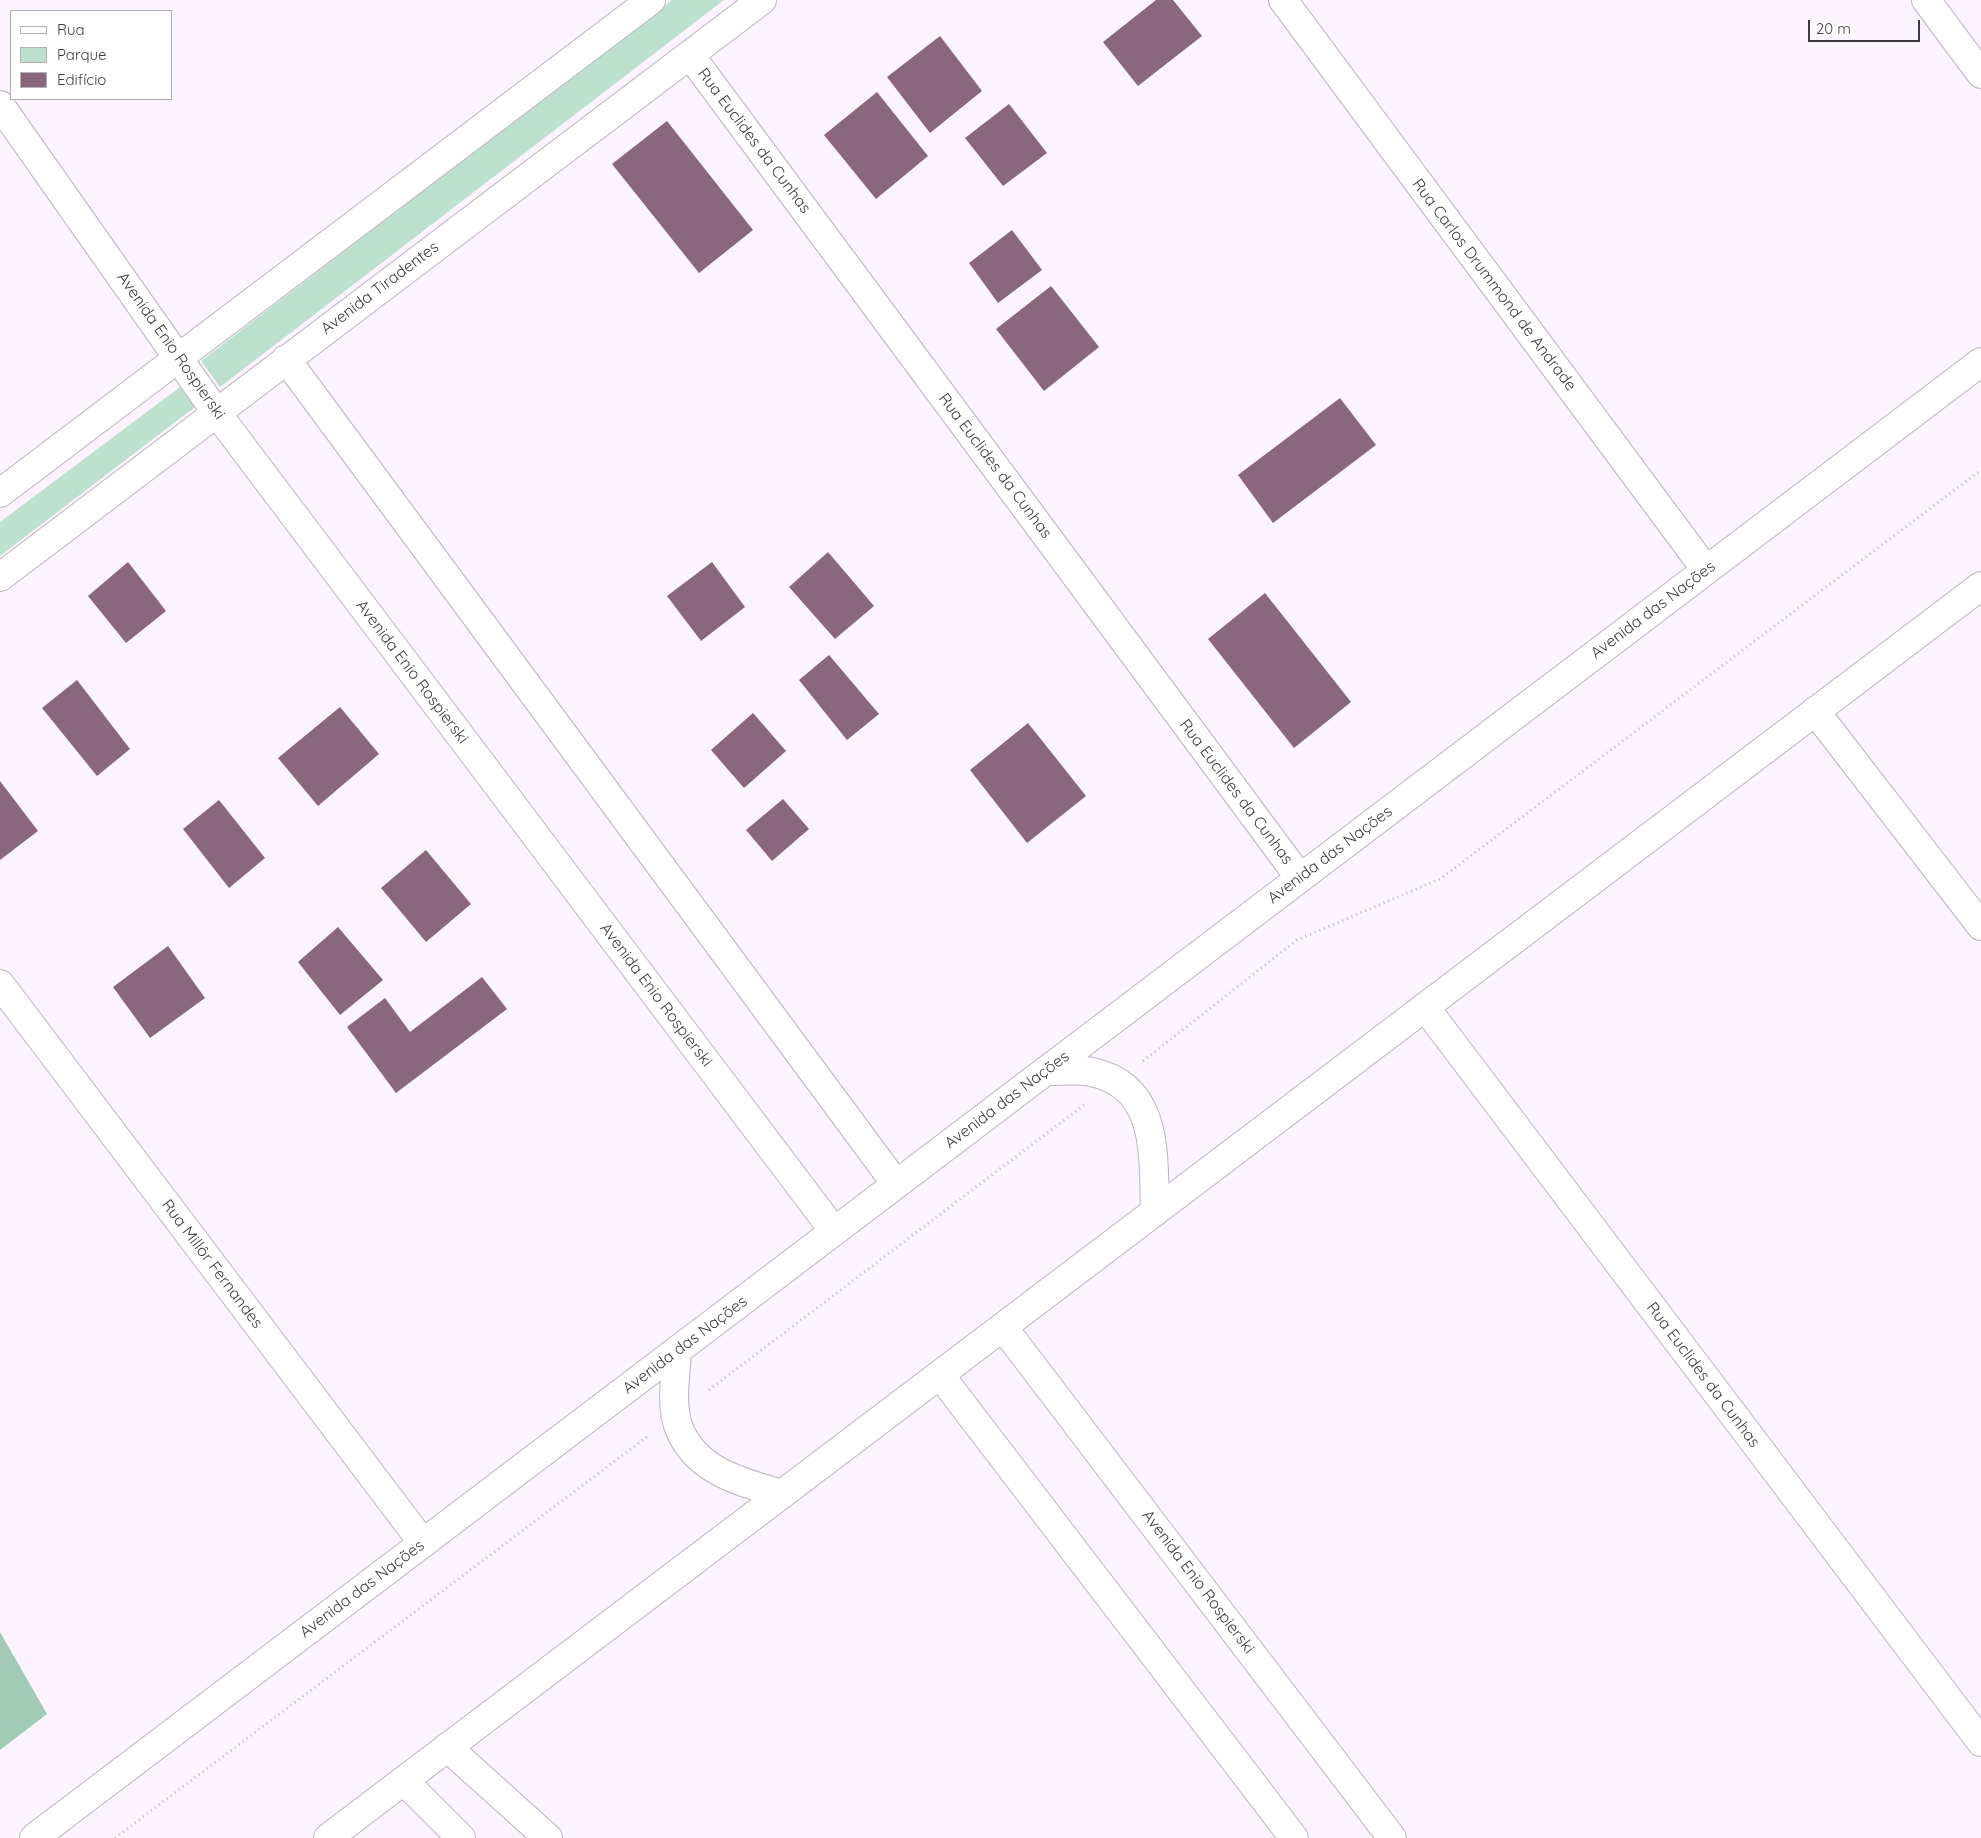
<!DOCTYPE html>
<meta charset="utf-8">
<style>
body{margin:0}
#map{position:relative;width:1981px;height:1838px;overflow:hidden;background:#fbf3fd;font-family:Quicksand,sans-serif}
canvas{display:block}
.legend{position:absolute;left:10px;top:10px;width:162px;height:90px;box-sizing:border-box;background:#fff;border:1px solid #b2b1b2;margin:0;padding:6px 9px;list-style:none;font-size:15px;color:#3e3b3f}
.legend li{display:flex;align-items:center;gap:10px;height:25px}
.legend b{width:25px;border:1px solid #b2b1b2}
.scale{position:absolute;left:1808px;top:20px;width:112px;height:22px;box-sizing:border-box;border:2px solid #3e3b3f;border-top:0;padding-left:6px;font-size:15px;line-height:18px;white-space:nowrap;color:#3e3b3f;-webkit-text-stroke:4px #fff;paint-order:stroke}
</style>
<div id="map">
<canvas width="1981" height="1838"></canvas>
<ul class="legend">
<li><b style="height:6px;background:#fff"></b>Rua</li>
<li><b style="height:14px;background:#bee1cf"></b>Parque</li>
<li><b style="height:14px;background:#89677c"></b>Edifício</li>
</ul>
<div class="scale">20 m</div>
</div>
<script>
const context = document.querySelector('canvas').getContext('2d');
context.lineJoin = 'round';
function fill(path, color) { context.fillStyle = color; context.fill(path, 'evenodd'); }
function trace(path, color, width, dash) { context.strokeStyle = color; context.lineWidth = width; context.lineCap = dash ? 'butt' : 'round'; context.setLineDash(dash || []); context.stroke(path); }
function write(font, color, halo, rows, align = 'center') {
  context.font = font + ' Quicksand,sans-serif'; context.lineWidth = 5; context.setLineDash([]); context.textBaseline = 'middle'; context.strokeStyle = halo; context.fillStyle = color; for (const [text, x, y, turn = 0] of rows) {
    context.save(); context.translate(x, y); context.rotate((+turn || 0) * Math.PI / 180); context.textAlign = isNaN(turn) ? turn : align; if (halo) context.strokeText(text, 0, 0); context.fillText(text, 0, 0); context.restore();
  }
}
fill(new Path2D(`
 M672 0H724L220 387 201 361Z
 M180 387 195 407 0 556V522Z`), '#bee1cf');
fill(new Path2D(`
 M0 1632 47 1714 0 1750Z`), '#a1cbb6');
fill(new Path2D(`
 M1156 0H1173L1202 36 1138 86 1103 42Z
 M940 36 982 91 930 133 887 77Z
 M877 92 928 156 876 199 824 135Z
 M1009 104 1047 153 1003 186 965 138Z
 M667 121 753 230 699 273 612 164Z
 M1012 230 1042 270 998 303 969 263Z
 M1051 286 1099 347 1044 391 996 329Z
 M1340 398 1376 445 1273 523 1238 475Z
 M828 552 874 606 835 639 789 587Z
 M128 562 166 611 126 643 88 596Z
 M712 562 745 607 701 641 667 596Z
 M1265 593 1351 702 1294 748 1208 639Z
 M829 655 879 714 847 740 799 680Z
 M77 680 130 749 97 776 42 708Z
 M340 707 379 754 318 806 278 758Z
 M753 713 786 751 744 788 711 750Z
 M1028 723 1086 796 1027 843 970 770Z
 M0 781 38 831 0 860Z
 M783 799 809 829 772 861 746 830Z
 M219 800 265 858 229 888 183 829Z
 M426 850 471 904 426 942 381 888Z
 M338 927 383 980 340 1015 298 962Z
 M168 946 205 998 150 1038 113 987Z
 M482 977 507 1009 396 1093 347 1027 385 998 410 1032Z`), '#89677c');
const minor = new Path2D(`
 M1283 0 1706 570
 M1926 0 1981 74
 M690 55 1300 878
 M0 105 216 412 834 1231
 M286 359 896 1184
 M0 493 651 0
 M0 577 762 0
 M1815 711 1981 926
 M0 984 423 1543
 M1425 1007 1981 1742
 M1003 1327 1392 1838
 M940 1375 1294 1838
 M447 1747 548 1838
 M404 1781 461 1838`);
const major = new Path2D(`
 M1045 1071C1060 1071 1078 1069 1092 1072 1160 1087 1153 1156 1155 1212
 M677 1350C676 1374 670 1405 679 1428 696 1472 742 1482 782 1494
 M34 1838 1981 362
 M328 1838 1981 586`);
trace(minor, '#bcb4be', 30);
trace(major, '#bcb4be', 30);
trace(new Path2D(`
 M1143 1061 1297 940 1440 879 1981 470
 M709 1390 1084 1105
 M115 1838 648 1436`), '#bcb6be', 3, [1, 4]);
trace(minor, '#fff', 28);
trace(major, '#fff', 28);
write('16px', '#3e3b3f', '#fff', [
 ["Rua Euclides da Cunhas",754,141,53],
 ["Rua Carlos Drummond de Andrade",1494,285,53],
 ["Avenida Tiradentes",380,288,-37],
 ["Avenida Enio Rospierski",171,346,55],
 ["Rua Euclides da Cunhas",995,466,53],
 ["Avenida das Nações",1653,610,-37],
 ["Avenida Enio Rospierski",412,672,53],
 ["Rua Euclides da Cunhas",1236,792,53],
 ["Avenida das Nações",1330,855,-37],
 ["Avenida Enio Rospierski",656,995,53],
 ["Avenida das Nações",1007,1100,-37],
 ["Rua Millôr Fernandes",212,1264,53],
 ["Avenida das Nações",685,1345,-37],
 ["Rua Euclides da Cunhas",1703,1375,53],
 ["Avenida Enio Rospierski",1198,1582,53],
 ["Avenida das Nações",362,1589,-37]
]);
</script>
